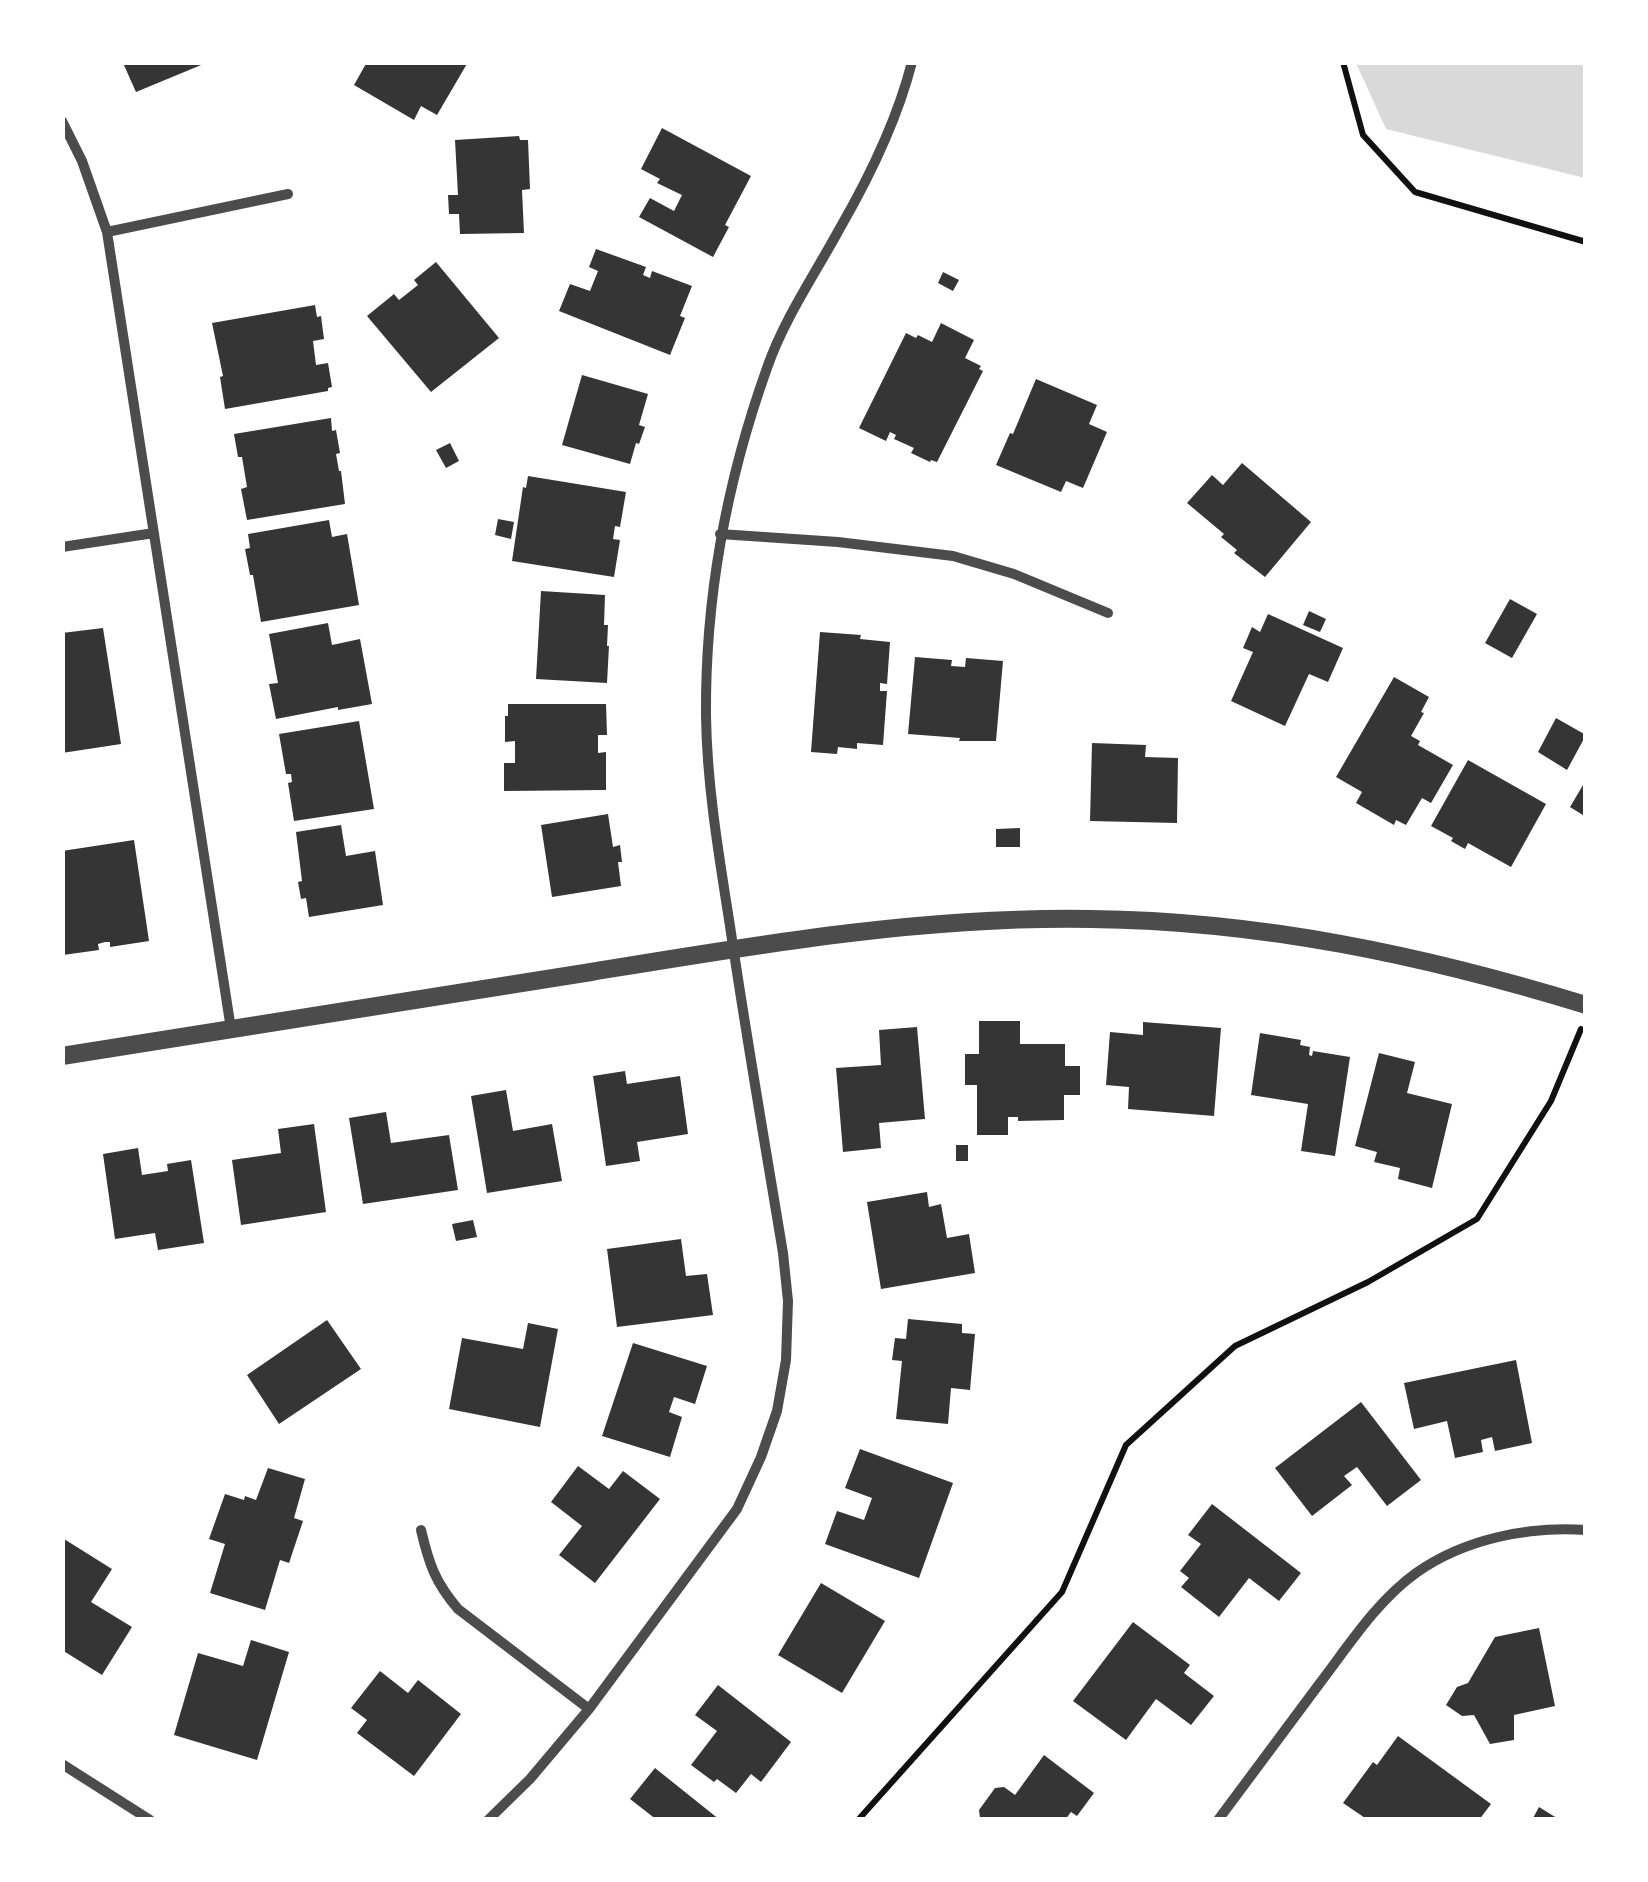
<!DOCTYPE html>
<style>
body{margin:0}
#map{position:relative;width:1648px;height:1882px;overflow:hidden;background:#fff;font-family:Quicksand,sans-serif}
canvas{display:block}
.frame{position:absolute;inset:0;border:65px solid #fff;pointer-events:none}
</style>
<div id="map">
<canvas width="1648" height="1882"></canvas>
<div class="frame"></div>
</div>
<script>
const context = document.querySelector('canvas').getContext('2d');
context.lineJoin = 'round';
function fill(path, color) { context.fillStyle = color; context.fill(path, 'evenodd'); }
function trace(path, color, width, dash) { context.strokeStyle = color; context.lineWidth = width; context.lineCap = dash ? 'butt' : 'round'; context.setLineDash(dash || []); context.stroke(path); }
fill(new Path2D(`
 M1356 63H1585V178L1386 129Z`), '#d9d9d9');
fill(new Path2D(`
 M367 62H468L437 115 421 106 414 120 354 85Z
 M123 63H206L136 92Z
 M662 128 751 176 725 225 729 227 713 257 639 217 650 198 674 211 682 195 657 183 660 179 641 169Z
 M519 136 520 140H528L530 189 522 190 524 233 460 234 459 214H449L448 195H458L455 140Z
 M596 249 646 267 643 275 650 278 652 271 692 286 680 316 685 318 670 355 559 311 570 284 590 291 598 271 589 267Z
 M436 262 499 338 431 392 367 316 394 294 399 300 418 285 414 280Z
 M943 272 959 280 953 291 938 283Z
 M315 305 317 317 321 316 324 339 313 341 316 365 328 363 332 387 328 388V391L225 409 220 377 223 376 212 323Z
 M941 323 974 340 965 358 981 366 979 369 983 371 937 462 931 460 930 462 911 453 914 448 894 439 896 435 890 432 886 441 859 428 906 333 916 338 918 335 932 342Z
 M582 375 648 394 639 425 645 427 639 444 636 443 630 464 562 445Z
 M1036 379 1097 405 1089 424 1107 432 1083 488 1066 481 1061 492 996 465 1010 433 1013 434Z
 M331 418 332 431 336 430 340 453 336 454 339 471H341L345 504 247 520 241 489 247 487 242 457H238L234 434Z
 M450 443 459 461 446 468 436 450Z
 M1242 463 1311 522 1265 577 1234 553 1237 550 1221 537 1224 534 1187 503 1212 475 1223 485Z
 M528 476 626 492 620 527 615 526 613 539 620 540 614 577 512 561 523 487 526 488Z
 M498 519 514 522 511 539 495 535Z
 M329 520 332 537 347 534 359 605 261 622 253 575H250L245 549 250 548 248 534Z
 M541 591 605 595 604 625H608L607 646H609L607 683 536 679Z
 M1510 599 1537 614 1512 658 1485 643Z
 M1309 611 1326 619 1320 632 1303 625Z
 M1268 614 1343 648 1328 682 1309 674 1285 726 1231 701 1253 652 1243 648 1252 627 1260 632Z
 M328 623 332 645 360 639 372 704 338 710V707L276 719 269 684 278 683 269 634Z
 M103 628 121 744 62 753V633Z
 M820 632 861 635 860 639 890 642 887 684 880 683V691H887L883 745 857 743V749L838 747 837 754 811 752Z
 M915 657 952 660 951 666 965 667 966 658 1003 661 996 741H959L960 738 908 734Z
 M1394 677 1429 697 1421 712 1424 713 1411 736 1420 741 1418 745 1453 765 1431 803 1422 798 1406 825 1396 820 1394 825 1356 803 1362 792 1336 777Z
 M508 704H606L607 735H598V753L606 752V790L504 791V763H515V741L505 742V716H508Z
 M1556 718 1586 735 1567 770 1538 752Z
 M359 721 374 809 294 821 288 783 292 782 291 774H286L279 734Z
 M1092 743 1146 745 1145 757 1178 758 1177 823 1090 821Z
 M1468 760 1546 804 1511 867 1468 843 1465 849 1451 841 1453 838 1431 826Z
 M1586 780V817L1570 807Z
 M608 814 613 847 620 845 622 862H618L621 886 552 897 541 825Z
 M341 825 346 856 375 851 383 905 309 917 306 898 301 899 298 882 302 881 296 832Z
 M1020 828V847H996V829Z
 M134 840 149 941 110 947V942H105L98 944 99 950 63 955 62 851Z
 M979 1021H1020V1044H1065V1066H1080V1095H1064V1120L1018 1121V1117H1008V1135H977V1085H965V1054H979Z
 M1143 1022 1221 1028 1214 1116 1128 1109 1129 1087 1106 1085 1110 1032 1143 1035Z
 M917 1027 925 1119 879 1123 881 1148 843 1152 836 1068 881 1065 879 1030Z
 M1260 1033 1301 1040 1300 1045 1310 1047 1309 1055 1312 1056 1313 1051 1350 1057 1335 1156 1301 1151 1308 1104 1251 1095Z
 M1379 1053 1415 1062 1407 1093 1452 1104 1432 1188 1398 1179 1400 1168 1374 1162 1377 1152 1355 1146Z
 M625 1071 627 1084 680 1076 688 1134 637 1142 640 1161 606 1166 593 1076Z
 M506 1090 513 1131 552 1124 562 1181 487 1193 471 1096Z
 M386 1112 391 1143 449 1135 458 1190 363 1204 349 1118Z
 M314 1124 326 1212 241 1225 232 1160 281 1153 278 1129Z
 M956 1145H968V1161H956Z
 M138 1148 142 1175 168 1171 167 1164 191 1160 204 1243 158 1250 155 1233 115 1239 103 1154Z
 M927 1192 929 1207 941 1204 947 1238 969 1234 975 1273 881 1289 867 1202Z
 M473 1220 477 1237 456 1241 452 1224Z
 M681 1239 686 1276 707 1274 713 1315 617 1327 607 1249Z
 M908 1319 962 1324V1333L975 1334 970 1390 951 1388 948 1424 896 1419 902 1361 892 1360 895 1338 906 1339Z
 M327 1320 361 1369 279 1424 247 1375Z
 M528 1323 558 1329 540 1427 449 1409 462 1338 523 1349Z
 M633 1343 707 1366 695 1404 674 1397 669 1412 682 1417 670 1457 602 1436Z
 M1516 1360 1532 1443 1495 1451 1492 1437 1481 1440 1483 1452 1455 1458 1447 1421 1414 1429 1404 1383Z
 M1361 1402 1421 1480 1387 1506 1357 1467 1344 1476 1352 1485 1312 1516 1275 1468Z
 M860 1449 953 1483 919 1578 825 1544 837 1511 864 1520 872 1498 845 1488Z
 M578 1466 609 1489 623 1471 660 1499 595 1583 559 1555 582 1526 551 1502Z
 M268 1468 305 1479 294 1518 303 1521 289 1563 280 1560 265 1610 210 1593 225 1544 209 1539 225 1494 244 1500 245 1496 256 1500Z
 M1212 1504 1301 1573 1279 1601 1249 1578 1219 1617 1181 1587 1189 1578 1180 1571 1201 1544 1188 1535Z
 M64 1539 112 1569 91 1602 132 1627 102 1675 62 1650Z
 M821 1583 885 1621 842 1693 778 1655Z
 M1133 1622 1190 1665 1184 1673 1214 1696 1191 1725 1156 1699 1126 1740 1073 1701Z
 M1539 1628 1555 1706 1514 1715V1740L1490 1744 1474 1715 1462 1716 1446 1705 1457 1687 1468 1683 1495 1637Z
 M251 1640 289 1652 257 1760 174 1735 198 1653 243 1666Z
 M380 1671 408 1693 418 1680 461 1714 414 1776 357 1733 367 1720 351 1708Z
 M718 1685 791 1742 761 1782 751 1774 736 1793 717 1779 714 1782 691 1765 717 1731 695 1715Z
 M1398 1736 1491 1804 1479 1820H1368L1343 1803 1373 1762 1377 1765Z
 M1044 1755 1094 1793 1077 1816 1071 1812 1065 1820 980 1818 979 1810 995 1788 1004 1787 1015 1795Z
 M655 1768 720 1820H657L630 1799Z
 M1539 1807 1560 1820H1532Z`), '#353535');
trace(new Path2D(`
 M1343 62 1363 135 1415 192 1586 242
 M858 1820 1062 1592 1126 1445 1235 1346 1368 1282 1477 1219 1551 1101 1581 1029`), '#111', 6);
trace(new Path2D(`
 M62 121 82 161 107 232 231 1029
 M107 232 288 194
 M720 534 838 542 953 556 1014 574 1108 613
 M62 547 154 533
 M421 1530C429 1564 435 1582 458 1609L589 1709
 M62 1764 150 1820
 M488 1820 530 1779 589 1709 737 1509 761 1457 777 1411 786 1360 788 1301 783 1253C765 1144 746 1035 730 926 719 856 707 786 706 716 705 597 727 480 767 368 784 319 815 274 840 228 870 176 897 121 912 62
 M1218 1820C1252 1774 1286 1729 1320 1683 1349 1645 1377 1601 1416 1573 1464 1539 1528 1526 1586 1530`), '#4c4c4c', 10);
trace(new Path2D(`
 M62 1056C239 1028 415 1000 591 972 756 945 923 916 1091 919 1262 921 1423 955 1586 1005`), '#4c4c4c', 18);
</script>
